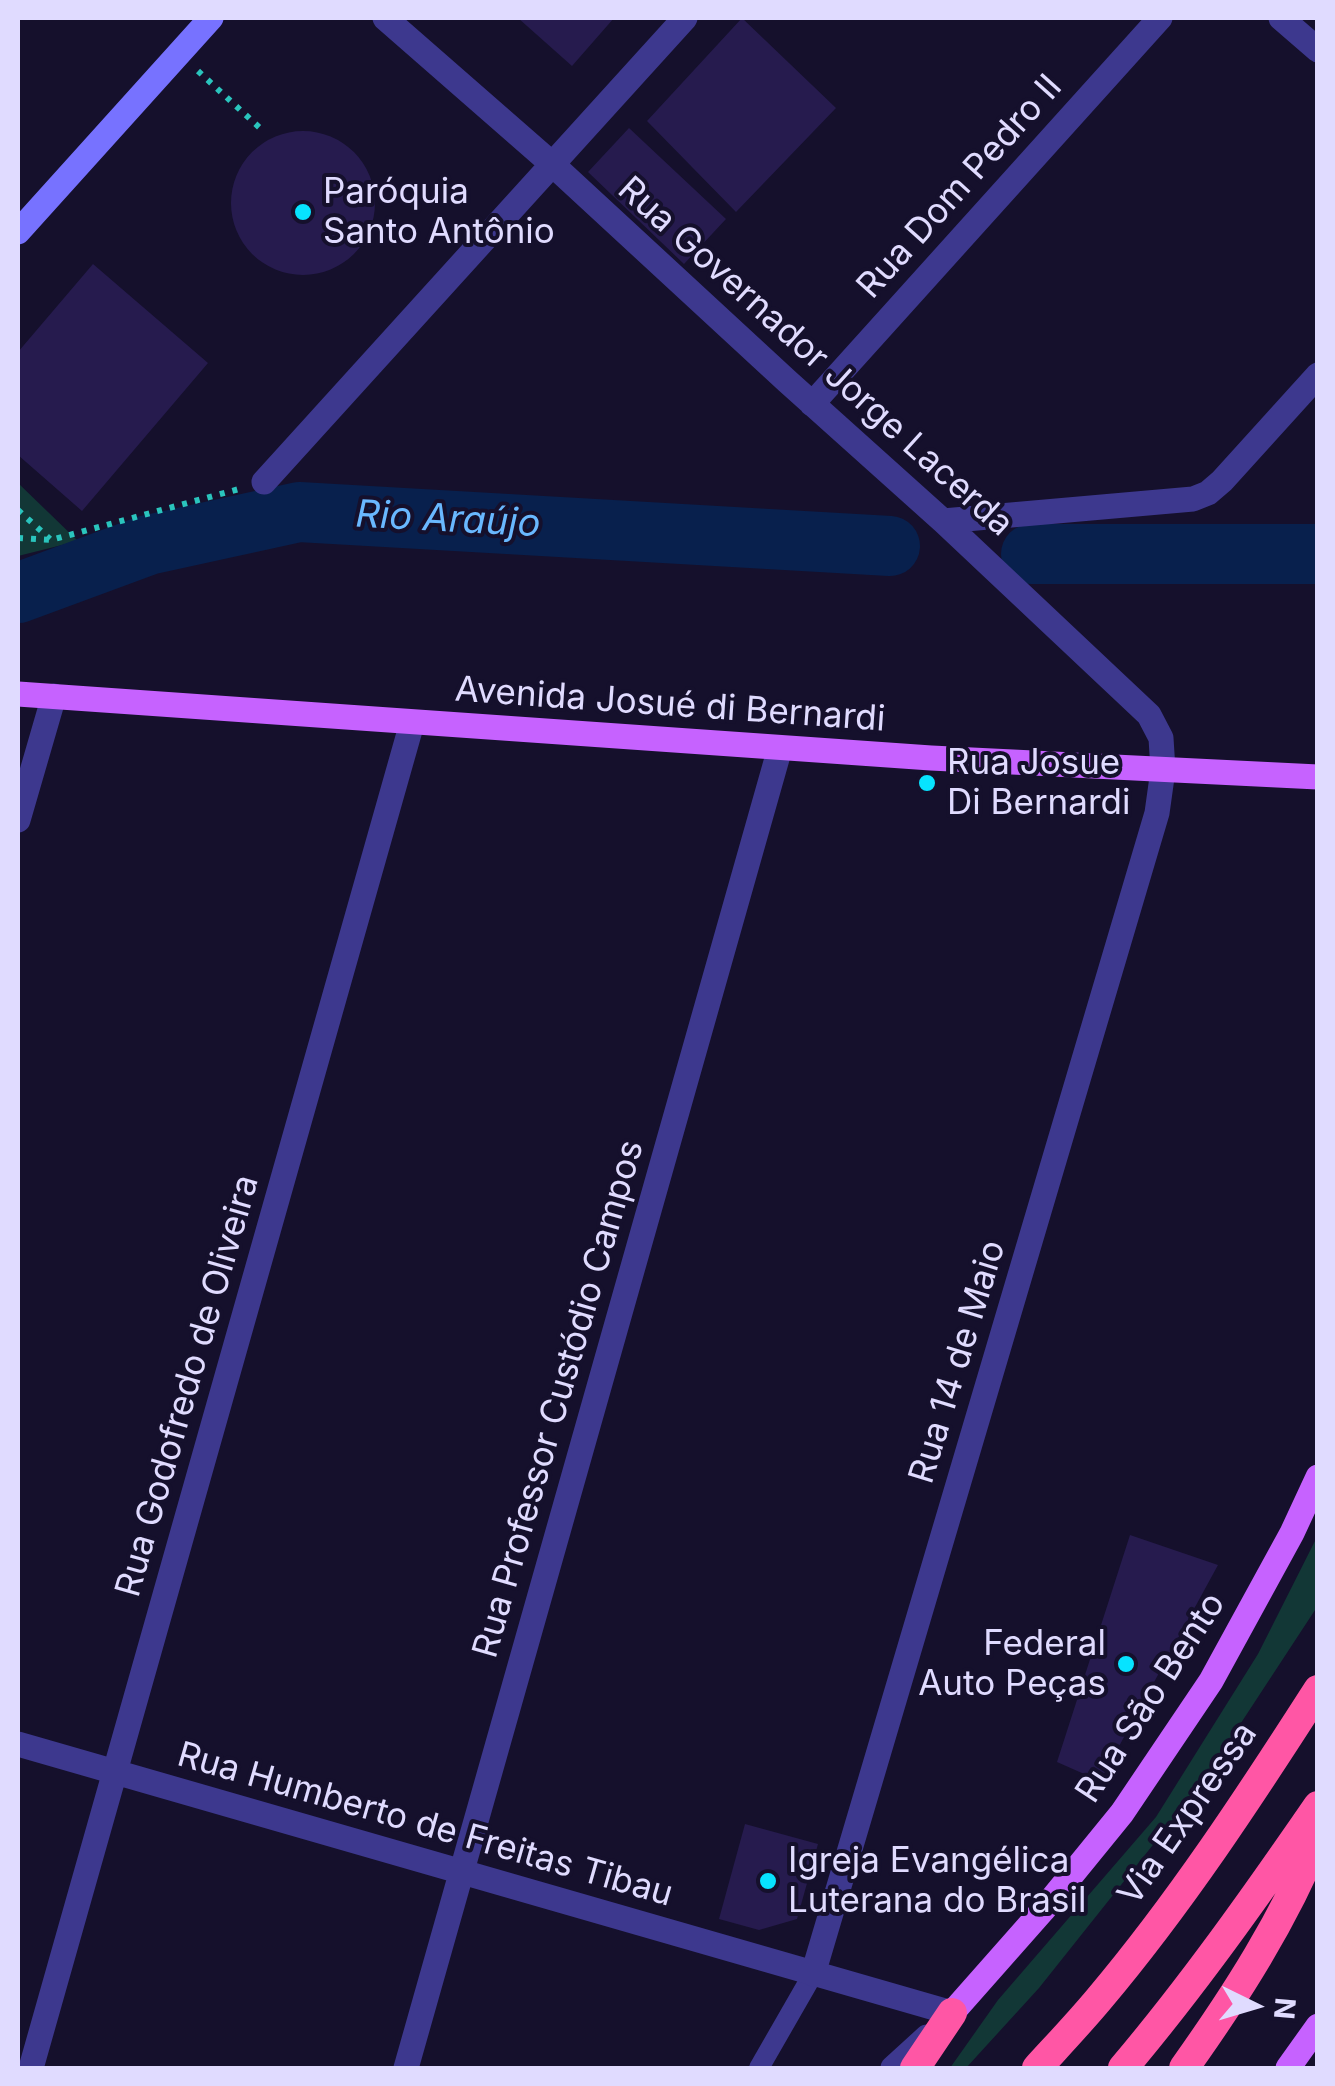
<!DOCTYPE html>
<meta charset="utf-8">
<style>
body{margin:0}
#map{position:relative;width:1335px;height:2086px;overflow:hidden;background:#15102c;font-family:Inter,sans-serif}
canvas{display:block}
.frame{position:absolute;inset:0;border:20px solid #e0dbff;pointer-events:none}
.north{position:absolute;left:1205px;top:1956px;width:100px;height:100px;-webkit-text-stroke:8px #15102c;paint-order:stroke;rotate:95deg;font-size:28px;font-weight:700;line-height:40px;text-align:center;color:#e0dbff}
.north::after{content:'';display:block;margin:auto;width:35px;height:45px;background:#e0dbff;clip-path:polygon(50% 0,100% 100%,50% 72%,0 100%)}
</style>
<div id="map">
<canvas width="1335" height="2086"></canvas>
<div class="frame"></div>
<div class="north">N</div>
</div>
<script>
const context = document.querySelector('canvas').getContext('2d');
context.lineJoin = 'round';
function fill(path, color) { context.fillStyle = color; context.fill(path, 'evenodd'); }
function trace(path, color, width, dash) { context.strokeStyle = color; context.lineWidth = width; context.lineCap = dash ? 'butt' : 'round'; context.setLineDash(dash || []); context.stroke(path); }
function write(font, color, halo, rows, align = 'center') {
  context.font = font + ' Inter,sans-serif'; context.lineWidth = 8; context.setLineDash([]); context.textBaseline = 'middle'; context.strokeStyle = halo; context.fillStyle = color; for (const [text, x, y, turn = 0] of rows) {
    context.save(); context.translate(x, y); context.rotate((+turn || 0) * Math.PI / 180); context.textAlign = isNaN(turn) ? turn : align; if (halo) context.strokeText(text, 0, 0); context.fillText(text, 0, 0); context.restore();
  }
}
fill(new Path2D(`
 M18 483 78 541 18 556Z
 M1317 1537V1607L1199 1787 1039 1988 966 2068H950L998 2000 1156 1817 1258 1654Z`), '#123736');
trace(new Path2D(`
 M1031 554H1318
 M18 593 148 545 299 512 890 546`), '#08204d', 60);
fill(new Path2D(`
 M518 18H614L572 66Z
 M742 18 836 108 736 212 647 121Z
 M629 128 726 219 684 264 588 172Z
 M231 203a72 72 0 1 1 144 0a72 72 0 1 1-144 0Z
 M93 264 208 363 82 511 18 455V352Z
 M1130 1535 1218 1565 1100 1781 1057 1762Z
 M745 1824 818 1844 797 1919 759 1930 719 1919Z`), '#261b4e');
trace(new Path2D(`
 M198 71 261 129
 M18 510 50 539
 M18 538 51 540 239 489`), '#2ac4bd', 6, [5, 8]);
trace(new Path2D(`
 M759 2068 813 1974`), '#3d388e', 20);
trace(new Path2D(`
 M385 18 552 164 787 381 943 521 1149 715 1161 738 1163 770 1157 813 813 1974
 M1281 18 1318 50
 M812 404 1160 18
 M264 482 685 18
 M943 521 1193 499 1208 493 1222 481 1318 375
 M18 820 54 696
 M18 1744 952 2013
 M31 2068 412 723
 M406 2068 780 748
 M893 2068 927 2037`), '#3d388e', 25);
trace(new Path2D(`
 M18 232 211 18`), '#7772ff', 25);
trace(new Path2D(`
 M18 694 931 758 1318 777
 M952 2013 1043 1910 1122 1813 1211 1681 1292 1533 1318 1477
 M1288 2068 1318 2026`), '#c662ff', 25);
trace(new Path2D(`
 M915 2068 952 2013
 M1037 2068C1058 2045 1079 2023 1099 1999 1180 1903 1250 1796 1318 1690
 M1123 2068C1193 1985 1256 1896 1318 1806
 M1184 2068C1236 1995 1284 1920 1318 1837`), '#ff56a5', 30);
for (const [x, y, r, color] of [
 [303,212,10,"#07e3ff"],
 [927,783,10,"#07e3ff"],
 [1126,1664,10,"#07e3ff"],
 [768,1881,10,"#07e3ff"]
]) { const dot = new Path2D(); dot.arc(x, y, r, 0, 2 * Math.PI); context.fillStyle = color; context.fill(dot); trace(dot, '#15102c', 4); }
write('35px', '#e0dbff', '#15102c', [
 ["Rua Dom Pedro II",960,187,-48],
 ["Rua Governador Jorge Lacerda",815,357,42],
 ["Avenida Josué di Bernardi",670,705,4],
 ["Rua 14 de Maio",958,1362,-73],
 ["Rua Godofredo de Oliveira",188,1386,-74],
 ["Rua Professor Custódio Campos",559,1399,-74],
 ["Rua São Bento",1151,1698,-57],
 ["Via Expressa",1188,1814,-55],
 ["Rua Humberto de Freitas Tibau",425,1825,16]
]);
write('35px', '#e0dbff', '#15102c', [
 ["Paróquia",323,192],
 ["Santo Antônio",323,232],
 ["Rua Josue",947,763],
 ["Di Bernardi",947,803],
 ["Federal",1106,1644,"right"],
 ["Auto Peças",1106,1684,"right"],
 ["Igreja Evangélica",788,1861],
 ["Luterana do Brasil",788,1901]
], 'left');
write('italic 38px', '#69b8ff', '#15102c', [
 ["Rio Araújo",448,520,3]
]);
</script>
